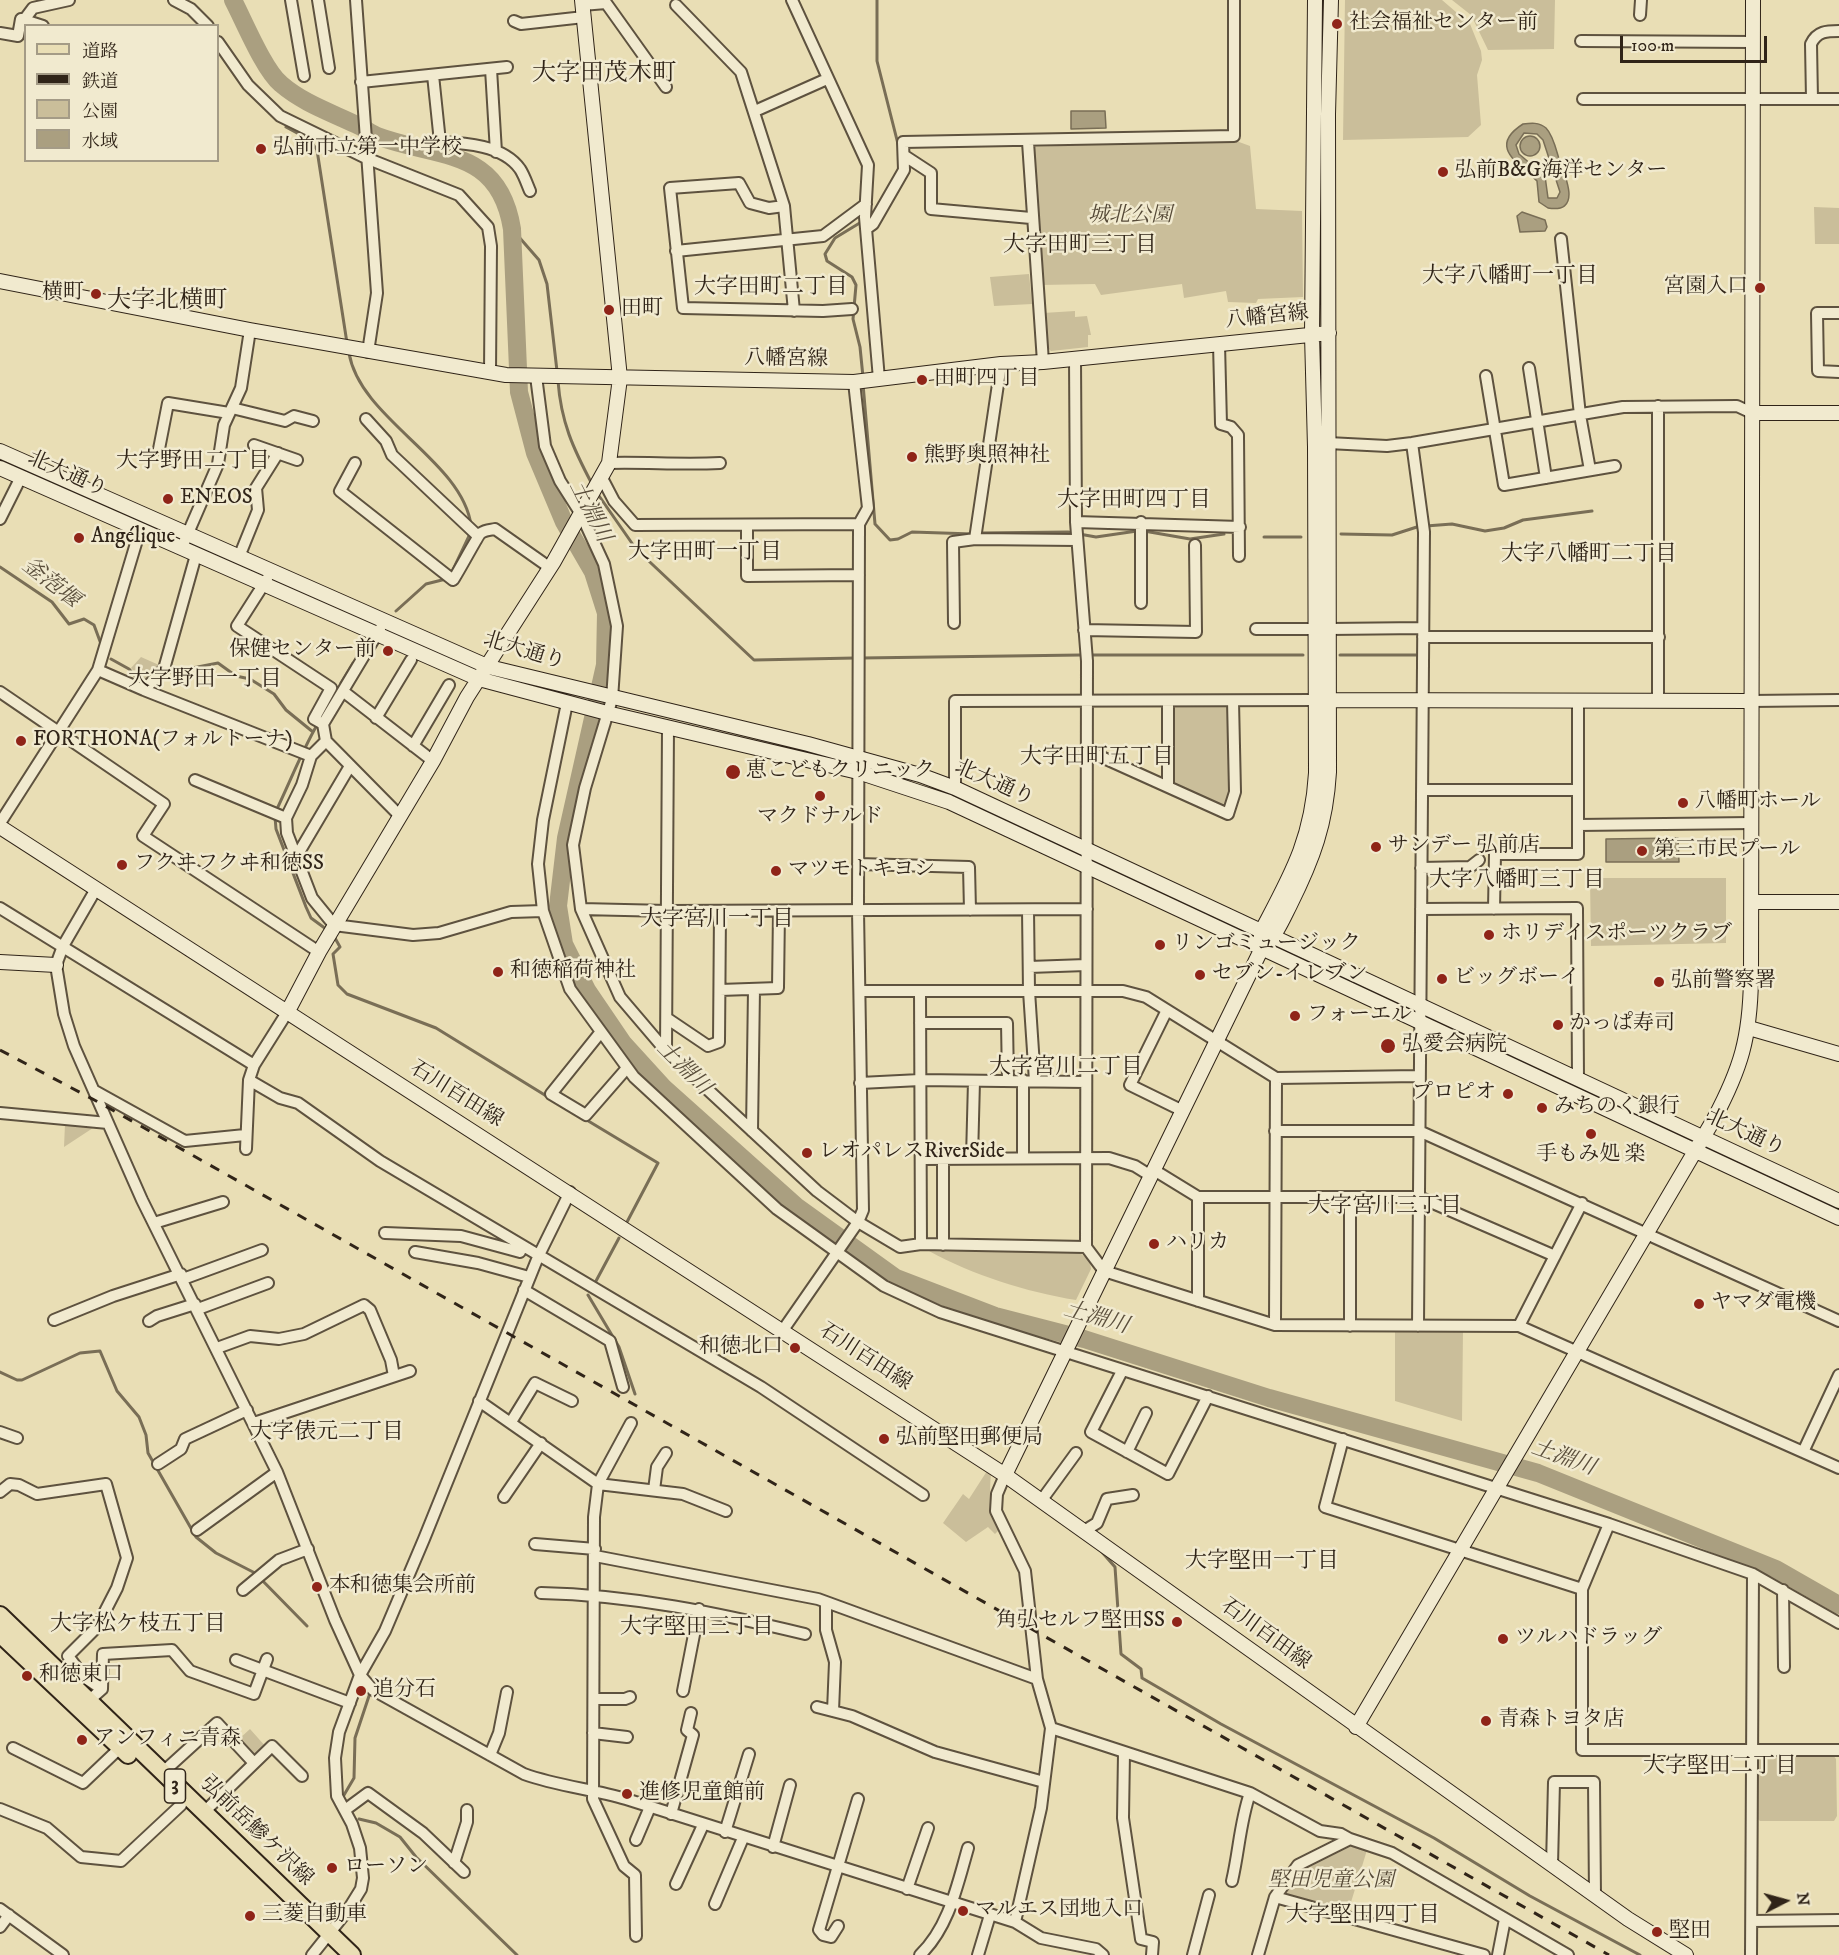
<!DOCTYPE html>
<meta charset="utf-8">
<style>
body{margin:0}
#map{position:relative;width:1839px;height:1955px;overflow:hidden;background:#e9deb5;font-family:"IM FELL DW Pica","Noto Serif JP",serif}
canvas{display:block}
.legend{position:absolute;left:24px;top:24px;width:195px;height:138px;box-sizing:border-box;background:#f1eacf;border:2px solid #a49b86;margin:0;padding:8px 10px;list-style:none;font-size:18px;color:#302418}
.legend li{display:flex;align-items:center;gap:12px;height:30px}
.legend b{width:30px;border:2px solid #a49b86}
.north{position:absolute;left:1755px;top:1871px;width:60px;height:60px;-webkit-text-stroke:4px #f1eacf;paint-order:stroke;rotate:84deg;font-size:16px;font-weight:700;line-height:24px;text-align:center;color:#302418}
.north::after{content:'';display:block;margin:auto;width:21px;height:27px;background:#302418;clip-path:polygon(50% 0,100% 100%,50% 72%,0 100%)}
.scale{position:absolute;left:1620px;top:36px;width:147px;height:27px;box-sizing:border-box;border:3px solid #302418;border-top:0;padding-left:8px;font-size:18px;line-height:21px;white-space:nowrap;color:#302418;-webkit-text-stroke:4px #f1eacf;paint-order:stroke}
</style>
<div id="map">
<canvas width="1839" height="1955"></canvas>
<ul class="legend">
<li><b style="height:8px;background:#e9deb5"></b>道路</li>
<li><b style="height:8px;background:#302418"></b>鉄道</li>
<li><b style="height:16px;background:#cabe9a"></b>公園</li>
<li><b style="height:16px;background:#aa9f80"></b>水域</li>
</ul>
<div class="north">N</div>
<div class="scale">100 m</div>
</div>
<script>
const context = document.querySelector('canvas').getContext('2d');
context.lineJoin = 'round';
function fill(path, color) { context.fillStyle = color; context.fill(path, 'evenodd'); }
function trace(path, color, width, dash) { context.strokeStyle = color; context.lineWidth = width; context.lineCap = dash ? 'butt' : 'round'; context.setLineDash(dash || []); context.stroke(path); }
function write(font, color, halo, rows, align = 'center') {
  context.font = font + ' "IM FELL DW Pica","Noto Serif JP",serif'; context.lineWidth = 5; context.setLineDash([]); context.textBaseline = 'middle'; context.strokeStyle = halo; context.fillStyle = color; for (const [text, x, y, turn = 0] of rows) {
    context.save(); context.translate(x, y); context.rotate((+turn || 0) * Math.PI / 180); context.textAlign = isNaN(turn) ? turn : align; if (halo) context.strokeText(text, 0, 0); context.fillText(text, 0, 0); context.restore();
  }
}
fill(new Path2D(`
 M1345 0H1442L1470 24 1481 51 1482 60 1477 75 1481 125 1468 137 1343 140Z
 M1452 0H1555L1554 49 1488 50 1471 15Z
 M1231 139 1250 146 1256 209 1302 211 1303 297 1258 299 1256 303 1228 302 1226 291 1184 298 1182 284 1101 295 1095 284 1041 285 1033 147Z
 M1814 207 1839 208V244H1815Z
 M1029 274 1032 304 994 306 990 277Z
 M1075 311V317L1087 316 1091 335H1088V347L1051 351 1046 346 1043 313Z
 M141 657 159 665 143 681 131 668Z
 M1174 706H1226L1230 710 1228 806 1225 808 1174 786 1171 780 1170 709Z
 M1590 878H1726V943L1591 946Z
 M65 1124 96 1126 64 1147Z
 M1076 1250 1090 1261 1091 1269 1076 1300C1026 1292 973 1275 929 1251Z
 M1395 1329 1463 1330 1462 1421 1395 1401Z
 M987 1471 991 1474C989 1493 990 1512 999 1530L995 1534 988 1527 966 1542 943 1523 963 1494 969 1499Z
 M250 1729 266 1747 255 1757 239 1739Z
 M1760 1755H1833L1836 1759 1837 1816 1834 1821H1760L1757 1818 1756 1760Z
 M1349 1846 1367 1850 1348 1912 1283 1893 1300 1870Z`), '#cabe9a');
const water = new Path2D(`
 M1071 111H1105L1106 128 1071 129Z
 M1523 124C1531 123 1539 122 1546 128 1553 135 1556 149 1559 159 1565 175 1583 214 1548 208L1539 202 1537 181C1519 163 1487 147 1523 124ZM1524 133 1537 134 1543 140 1560 192 1557 198H1548L1545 176 1519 154 1516 145Z
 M1520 146a10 10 0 1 1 20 0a10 10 0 1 1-20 0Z
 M1522 212 1545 220 1547 227 1545 231 1520 232 1517 216Z
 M1678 838 1679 862H1606V839Z`);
fill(water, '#aa9f80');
trace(water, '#796e56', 1.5);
trace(new Path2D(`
 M877 0V61L898 144
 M286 127 310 140 317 150 347 343
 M512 229 539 260 547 284 557 371
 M349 353C360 419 462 460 471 525
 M863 377 860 347 853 319 856 285 852 277 827 261 825 254 835 238 863 221
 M558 381C561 422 573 448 592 484
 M863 384 875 524 890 540 898 539 912 532 973 534
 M597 493 636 549 754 660 855 658
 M1426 526 1452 524 1485 531 1504 528 1523 520 1592 511
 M1144 531 1190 539 1224 534
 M980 533 1068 532 1096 537 1137 531
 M1341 534 1392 535 1420 526
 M1264 537H1301
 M0 567 52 602 69 624 84 619 94 625 101 644
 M451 574 470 534
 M396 611 426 584 446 579
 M1091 655H1303
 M1340 655H1416
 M861 658 1081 655
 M111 659 129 669 141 683
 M167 673 218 663 236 676 250 679 274 694 286 710 313 732
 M341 683 353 663
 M276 811C290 782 301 753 317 725
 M275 817 276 829 306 907 311 918 326 929
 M335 938 340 947 333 954 338 985 347 994 436 1028 548 1097
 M585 1119 658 1163 627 1222
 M596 1281 619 1238
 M588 1295 619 1347 635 1394
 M0 1372 17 1380H22L80 1353 100 1351 117 1391 139 1417 146 1435 148 1453 196 1537 216 1553 255 1573 307 1626
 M1101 1551 1115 1567 1121 1654 1141 1669 1142 1678 1221 1724 1434 1838 1530 1896 1640 1955
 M344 1795 354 1778 355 1738 369 1696
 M359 1819 376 1823 400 1837 416 1857 517 1955`), '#796e56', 3);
trace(new Path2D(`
 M233 0C244 21 264 70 281 84 303 103 330 112 357 125 364 128 370 133 377 136 438 159 499 147 512 229L519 392 535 453 564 522 593 572 606 613 605 665 566 838 558 906 564 944 587 990 623 1043 664 1088 796 1206 896 1278 995 1316 1084 1339 1269 1398 1538 1473 1776 1569 1839 1605`), '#aa9f80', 18);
const street = new Path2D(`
 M174 0 191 9 208 26
 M291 0 304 76
 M318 0 329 68
 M356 0 377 293 368 352
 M792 0 868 165 865 217 879 379
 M582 5 606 3 666 87
 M676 5 741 72 784 206 794 311
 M1640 15 1641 0
 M24 20 33 8 69 0
 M514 21 521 24 584 17
 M0 33 18 36 21 19 43 26
 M1581 41 1753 42
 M218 42 248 85 280 116 366 158 459 195 488 227 491 246 490 372
 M491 69 496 152
 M433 75 440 142C465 143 503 145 520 169 524 175 527 184 530 191
 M361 82 507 67
 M1583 99H1839
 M1812 99 1811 44C1817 31 1827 31 1839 31
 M755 111 827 79
 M1028 142 1043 362
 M905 156 931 173V209L1031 218
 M784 206 769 208 750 203 739 183 670 188 683 308 823 311 852 309
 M866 229 873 224 904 170 903 142 1234 136V0
 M1561 239 1580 415 1590 470
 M676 251 823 236 866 204
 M1839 313H1817L1818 371 1839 372
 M1219 344 1221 424 1231 427 1238 435 1239 556
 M1075 359 1076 522 1087 661 1086 1247 1104 1271 1275 1325 1519 1326 1839 1468
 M1529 368 1546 478
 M536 376 545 446 560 481 581 514 604 564 617 626 612 699 585 788 573 845 581 909 620 997 666 1051 817 1191 858 1222 900 1247 921 1244 1086 1247
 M1486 376 1504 485 1615 466
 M232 408 285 421 294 416 313 421
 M366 419 386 441 392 455 478 536
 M1328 443 1387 446 1412 443 1623 407 1737 406 1752 413
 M1412 443 1424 532 1418 1326
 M254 445 297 460
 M159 449 168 403 229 413
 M355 463 340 491 453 580C458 573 478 535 481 533 485 530 490 530 495 529L549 567
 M609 463C647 462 682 465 720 463
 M602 478 614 501 635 525 859 524
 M0 519 21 477
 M1076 522 1240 527
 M747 525V576L859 575
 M975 539 1001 364
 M182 547 218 464 224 425 241 388 250 330
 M239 557 258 510 256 488 278 453
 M267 579 237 626 331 688 314 719 323 724
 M1141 603V522
 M954 623 953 542 975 539 1077 540
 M380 629 323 724 326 741 400 816
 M1256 629H1315
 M1329 629 1423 628
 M1084 630 1196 632 1195 545
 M1423 637H1659
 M98 670 144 690 311 756
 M144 690 164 669 196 555
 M0 692 164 804 143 836 319 952
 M344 692 433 761
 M1658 701V406
 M1751 701 1839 700
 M567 703 543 820 538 864 543 911 570 989 634 1077 777 1209 884 1286 940 1312 1609 1524 1753 1574 1839 1623
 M376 718 411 660
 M326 741 311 756 302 785 286 818 287 833 312 898 334 925 413 935 439 933 511 912 543 911
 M413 746 449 685
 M1086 750 1228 814 1235 792 1233 701
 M195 780 286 818
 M1168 787V701
 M955 788V701L1315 700
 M1422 790H1577
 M0 823 98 670 140 530
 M1578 825 1752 823
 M295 859 350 766
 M858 864 969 867 970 910
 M1421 868 1470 867 1479 860
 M96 889 63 946 56 965 64 1014 74 1046 142 1200 277 1472 335 1620 360 1675 373 1690 524 1774C557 1786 592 1789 626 1799L1015 1922 1041 1938 1096 1949 1103 1955
 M0 908 254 1065
 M581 909 668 911 1087 909
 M1421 909 1577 908 1578 1079
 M1494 909 1495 854H1578V700
 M1028 910 1029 991 1035 1081
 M1029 967 1086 965
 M720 990 778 988 779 911
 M860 991H1123L1146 997 1276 1078 1419 1076
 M920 991 921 1244
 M1167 1010 1130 1085 1183 1111
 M668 1019 708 1046 719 1042 720 911
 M920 1023H1007L1008 1081
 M600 1033 551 1094 586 1115 627 1068
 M666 1051 668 728
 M249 1080 280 1098 298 1103 380 1161 761 1387 923 1495
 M860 1083 920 1080 1086 1082
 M95 1091 185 1141 245 1135
 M0 1113 108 1123
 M752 1131 754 989
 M1275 1131H1419L1839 1321
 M246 1149 249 1080 254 1065 288 1011
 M972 1158 974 1081
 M1023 1158V1080
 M921 1159 1109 1158 1135 1166 1151 1176
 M943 1159V1245
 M1154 1170 1198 1197H1419L1555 1256
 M1198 1197V1301
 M1350 1197V1326
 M154 1223 223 1202
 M385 1233 461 1236 520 1252
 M415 1252 478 1263 529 1277
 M183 1279 262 1250
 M524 1290 610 1341 623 1387
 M198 1309 268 1283
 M54 1320 113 1296 181 1274
 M149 1321 157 1316 195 1304
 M1275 1325 1276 1078
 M1519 1326 1582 1203
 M783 1330 858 1222 863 1210 858 911 859 524 868 508 854 382
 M217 1348 250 1336 279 1339 304 1334 364 1305 370 1310 391 1360 394 1376
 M1122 1371 1091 1432 1168 1474 1208 1396
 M479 1401 598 1484 594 1517 593 1799 624 1866 635 1875 636 1936
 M511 1422 535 1383 572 1401
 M254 1423 410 1371
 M631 1423 598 1484 683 1494 726 1511
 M0 1432 17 1438
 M1343 1439 1325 1507 1582 1589
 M1127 1452 1146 1413
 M1803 1452 1839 1375
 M158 1464 181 1449 185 1439 247 1410
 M1005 1475 997 1494 996 1511 1025 1571 1037 1679 1051 1728 1041 1808 1015 1922
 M654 1490 657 1467 666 1453
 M0 1492 10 1484 19 1485 37 1494 106 1484 127 1558 117 1588 97 1627 68 1656 84 1677 102 1689 84 1705
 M504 1497 541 1443
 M1041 1501 1076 1453
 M1609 1524 1582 1589V1750H1839
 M197 1530 277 1472
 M1084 1531 1097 1523 1107 1499 1133 1495
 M535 1544 595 1549
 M595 1556 818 1599 1037 1679
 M243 1590 279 1560 308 1549
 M1783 1590 1784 1667
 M541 1593C632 1595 718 1613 805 1634
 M826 1602V1630L835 1662 833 1711
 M236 1660 350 1703
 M102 1689 103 1654 172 1650 190 1671 254 1694 267 1659
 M683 1691 699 1609
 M595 1699H625L630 1697
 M817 1707 852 1716 935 1752 1044 1782
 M1051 1728 1250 1793 1320 1831 1341 1834 1350 1839
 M593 1733 627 1737
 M13 1748 83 1783 124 1744
 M1124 1753 1123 1818 1141 1939 1153 1942 1152 1955
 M490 1755 499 1733 507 1692
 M162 1773 217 1723 254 1763
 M0 1809 47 1828 81 1857 121 1861 181 1805
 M345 1810 368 1793 423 1833 464 1872
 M203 1813 272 1746 302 1776
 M671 1814 693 1735 687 1730 691 1713
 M725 1832 749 1754
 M636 1840 650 1807
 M773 1847 790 1785
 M454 1863 467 1822V1810
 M1552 1865 1554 1782H1594L1595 1896
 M1232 1881C1239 1851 1240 1822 1250 1793
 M676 1884 703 1825
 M907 1889 928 1828
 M1275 1897 1484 1955
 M715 1904 743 1838
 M0 1909 63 1955
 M1752 1921 1839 1920
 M838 1926 831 1937 823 1935 819 1930 858 1799
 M0 1927 9 1915
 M312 1955 348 1910 361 1889 363 1878 360 1848 352 1824 337 1796 335 1758 339 1732 360 1675 385 1631 424 1539 538 1257 570 1192
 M920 1955C949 1927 957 1886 968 1848
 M978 1955 990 1915
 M1193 1955 1209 1895
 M1258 1955 1275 1897 1298 1865 1350 1839 1392 1853 1568 1955
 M1498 1955 1505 1919
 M1751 1955 1753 1574`);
const secondary = new Path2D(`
 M0 281 250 330 506 375 854 382 1001 364 1043 362 1329 333
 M1752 413H1839
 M0 451 489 667 808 744 920 775 955 788 1839 1201
 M0 468 479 679 607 713 858 772 949 802 1839 1218
 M1323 700 1751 701
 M0 827 1005 1475 1628 1919 1686 1955
 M1752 902H1839
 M1261 940V932C1291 875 1312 840 1316 773L1315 447 1312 335 1315 0
 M0 962 56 965
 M288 1011 319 952 433 761 467 697 553 563 609 463 620 378 582 0
 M1749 1028 1839 1054
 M1005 1475 1262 948C1276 936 1282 921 1290 905 1313 859 1326 824 1329 772L1328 114 1331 0
 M1356 1727 1714 1119C1741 1068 1750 1038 1751 979L1753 0`);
const primary = new Path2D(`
 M0 1615 352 1955
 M0 1634 128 1755`);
trace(street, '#5e523f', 14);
trace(secondary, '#302418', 16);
trace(primary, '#302418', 20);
trace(street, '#f1eacf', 10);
trace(secondary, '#f1eacf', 14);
trace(primary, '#e9deb5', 16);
trace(new Path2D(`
 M0 1050 100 1103 1609 1955`), '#302418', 3, [10, 10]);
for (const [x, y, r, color] of [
 [1337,24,6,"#8f2418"],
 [261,149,6,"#8f2418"],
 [1443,172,6,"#8f2418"],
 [1760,288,6,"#8f2418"],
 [96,294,6,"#8f2418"],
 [609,310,6,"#8f2418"],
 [922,380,6,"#8f2418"],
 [912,457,6,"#8f2418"],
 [168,499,6,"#8f2418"],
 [79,538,6,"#8f2418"],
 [388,651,6,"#8f2418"],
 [21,741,6,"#8f2418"],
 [733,772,8,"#8f2418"],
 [820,796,6,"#8f2418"],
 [1683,803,6,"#8f2418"],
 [1376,847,6,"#8f2418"],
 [1642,851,6,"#8f2418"],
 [122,865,6,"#8f2418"],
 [776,871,6,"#8f2418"],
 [1489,935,6,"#8f2418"],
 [1160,945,6,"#8f2418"],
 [498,972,6,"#8f2418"],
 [1200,975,6,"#8f2418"],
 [1442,979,6,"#8f2418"],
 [1659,982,6,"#8f2418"],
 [1295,1016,6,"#8f2418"],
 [1558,1025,6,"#8f2418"],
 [1388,1046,8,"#8f2418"],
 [1508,1094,6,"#8f2418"],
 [1542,1108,6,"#8f2418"],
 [1591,1134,6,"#8f2418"],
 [807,1153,6,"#8f2418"],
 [1154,1244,6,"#8f2418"],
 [1699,1304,6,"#8f2418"],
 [795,1348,6,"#8f2418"],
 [884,1439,6,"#8f2418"],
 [317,1587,6,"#8f2418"],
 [1177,1622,6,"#8f2418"],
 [1503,1639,6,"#8f2418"],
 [27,1676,6,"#8f2418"],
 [361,1691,6,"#8f2418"],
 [1486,1721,6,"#8f2418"],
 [82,1740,6,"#8f2418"],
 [627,1794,6,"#8f2418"],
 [332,1868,6,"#8f2418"],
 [963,1911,6,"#8f2418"],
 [250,1916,6,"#8f2418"],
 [1657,1932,6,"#8f2418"]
]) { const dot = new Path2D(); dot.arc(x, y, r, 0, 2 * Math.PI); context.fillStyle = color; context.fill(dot); trace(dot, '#f1eacf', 2); }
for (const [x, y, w] of [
 [175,1786,21]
]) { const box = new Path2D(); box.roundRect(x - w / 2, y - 17, w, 34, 4.5); context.fillStyle = '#f1eacf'; context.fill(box); trace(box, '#302418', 1.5); }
write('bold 20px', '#302418', null, [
 ["3",175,1786]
]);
write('21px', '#302418', '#f1eacf', [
 ["社会福祉センター前",1349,24],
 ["弘前市立第一中学校",273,149],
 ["弘前B&G海洋センター",1455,172],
 ["宮園入口",1748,288,"right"],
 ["横町",84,294,"right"],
 ["田町",621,310],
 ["田町四丁目",934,380],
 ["熊野奥照神社",924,457],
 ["ENEOS",180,499],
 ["Angélique",91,538],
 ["保健センター前",376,651,"right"],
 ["FORTHONA(フォルトーナ)",33,741],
 ["恵こどもクリニック",746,772],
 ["八幡町ホール",1695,803],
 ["マクドナルド",820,818,"center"],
 ["サンデー 弘前店",1388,847],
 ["第三市民プール",1654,851],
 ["フクヰフクヰ和徳SS",134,865],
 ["マツモトキヨシ",788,871],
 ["ホリデイスポーツクラブ",1501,935],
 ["リンゴミュージック",1172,945],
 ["和徳稲荷神社",510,972],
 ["セブン-イレブン",1212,975],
 ["ビッグボーイ",1454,979],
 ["弘前警察署",1671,982],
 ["フォーエル",1307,1016],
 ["かっぱ寿司",1570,1025],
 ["弘愛会病院",1402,1046],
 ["プロピオ",1496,1094,"right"],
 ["みちのく銀行",1554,1108],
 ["レオパレスRiverSide",819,1153],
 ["手もみ処 楽",1591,1156,"center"],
 ["ハリカ",1166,1244],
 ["ヤマダ電機",1711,1304],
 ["和徳北口",783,1348,"right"],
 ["弘前堅田郵便局",896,1439],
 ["本和徳集会所前",329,1587],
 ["角弘セルフ堅田SS",1165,1622,"right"],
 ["ツルハドラッグ",1515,1639],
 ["和徳東口",39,1676],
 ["追分石",373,1691],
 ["青森トヨタ店",1498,1721],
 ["アンフィニ青森",94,1740],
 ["進修児童館前",639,1794],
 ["ローソン",344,1868],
 ["マルエス団地入口",975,1911],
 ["三菱自動車",262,1916],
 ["堅田",1669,1932]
], 'left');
write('italic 21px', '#564a38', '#f1eacf', [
 ["城北公園",1130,217],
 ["堅田児童公園",1331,1882]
]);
write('21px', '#302418', '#f1eacf', [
 ["八幡宮線",1267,318,-6],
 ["八幡宮線",786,360,1],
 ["北大通り",67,475,24],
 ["北大通り",524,652,17],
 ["北大通り",994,784,24],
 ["石川百田線",456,1095,32],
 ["北大通り",1745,1134,25],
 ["石川百田線",865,1358,33],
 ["石川百田線",1265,1635,36],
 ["弘前岳鰺ケ沢線",256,1832,44]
]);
write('22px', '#302418', '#f1eacf', [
 ["大字田町三丁目",1080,246],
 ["大字八幡町一丁目",1510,277],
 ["大字田町二丁目",771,288],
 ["大字野田二丁目",193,462],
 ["大字田町四丁目",1134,501],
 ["大字田町一丁目",705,553],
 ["大字八幡町二丁目",1589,555],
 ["大字野田一丁目",205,680],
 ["大字田町五丁目",1097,758],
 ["大字八幡町三丁目",1517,881],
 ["大字宮川一丁目",717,920],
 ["大字宮川二丁目",1066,1068],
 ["大字宮川三丁目",1385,1207],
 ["大字俵元二丁目",327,1433],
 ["大字堅田一丁目",1262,1562],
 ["大字松ケ枝五丁目",138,1625],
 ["大字堅田三丁目",697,1628],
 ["大字堅田二丁目",1720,1767],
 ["大字堅田四丁目",1363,1916]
]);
write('italic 22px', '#5b4f3c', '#f1eacf', [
 ["土淵川",589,512,63],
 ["釜萢堰",50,584,38],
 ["土淵川",683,1069,45],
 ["土淵川",1096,1319,16],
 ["土淵川",1563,1459,20]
]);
write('24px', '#302418', '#f1eacf', [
 ["大字田茂木町",604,75],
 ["大字北横町",167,302]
]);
</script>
